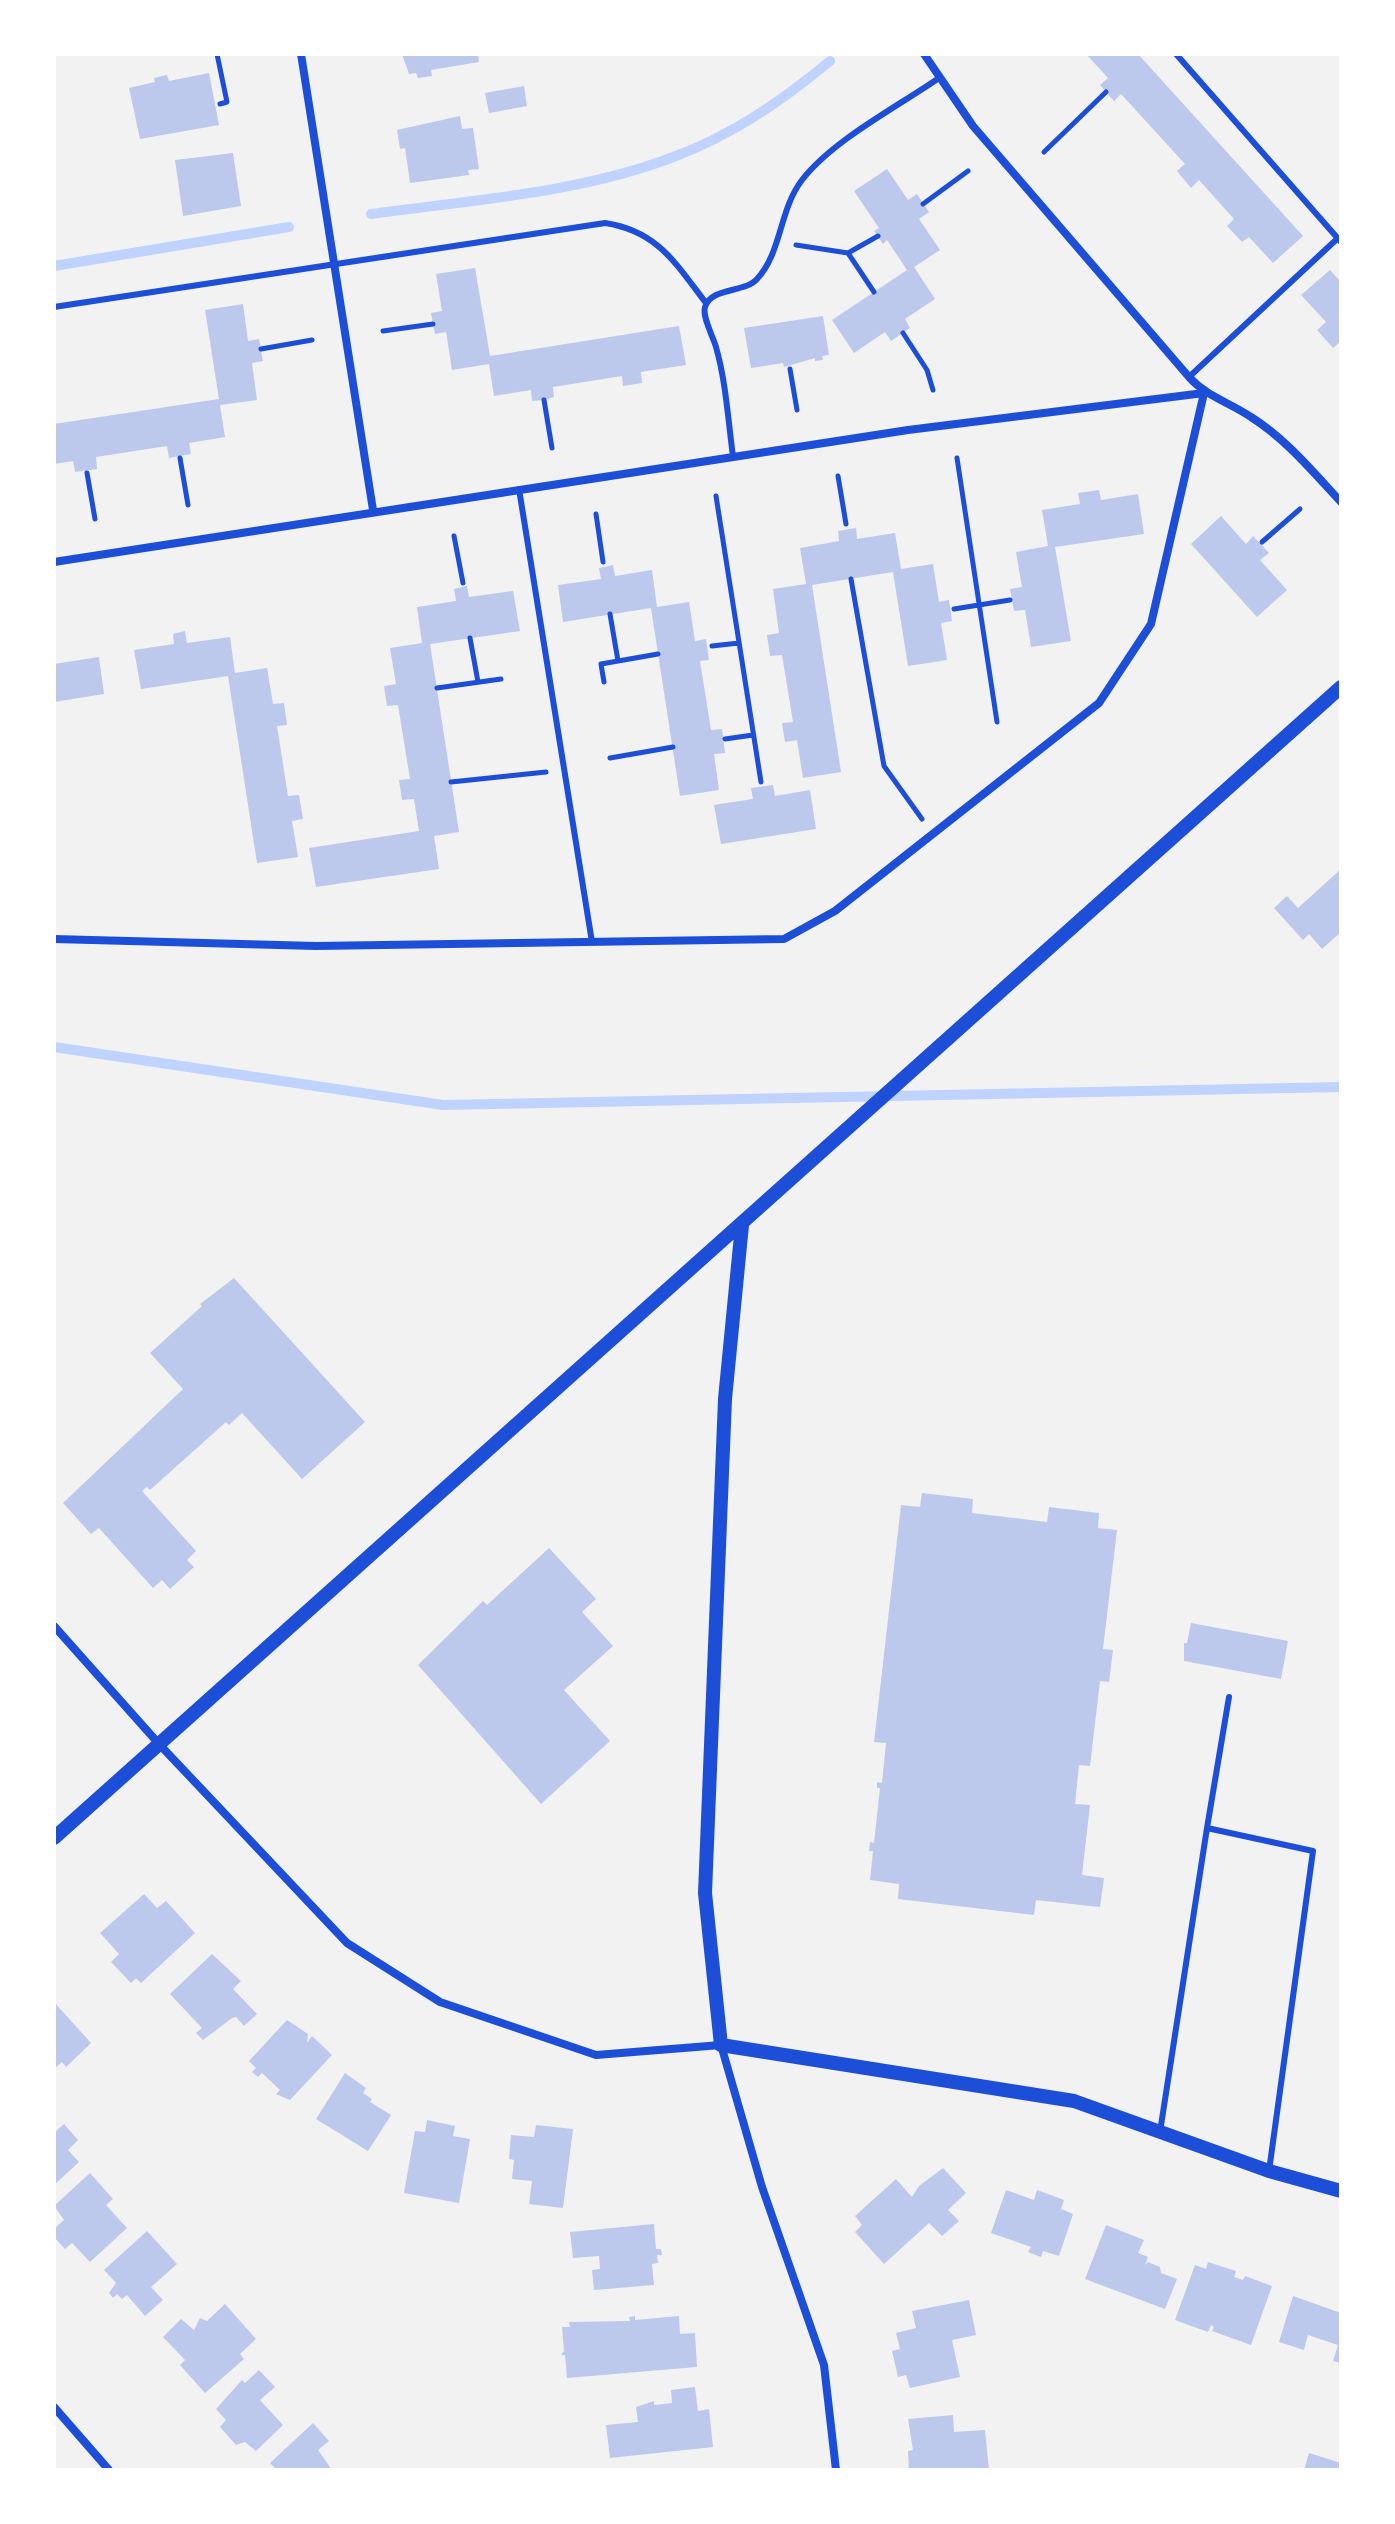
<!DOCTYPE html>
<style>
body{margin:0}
#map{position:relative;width:1395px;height:2524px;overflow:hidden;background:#f2f2f2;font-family:"Exo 2",sans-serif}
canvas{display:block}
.frame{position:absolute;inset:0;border:56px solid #fff;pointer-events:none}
</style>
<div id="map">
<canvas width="1395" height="2524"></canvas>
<div class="frame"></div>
</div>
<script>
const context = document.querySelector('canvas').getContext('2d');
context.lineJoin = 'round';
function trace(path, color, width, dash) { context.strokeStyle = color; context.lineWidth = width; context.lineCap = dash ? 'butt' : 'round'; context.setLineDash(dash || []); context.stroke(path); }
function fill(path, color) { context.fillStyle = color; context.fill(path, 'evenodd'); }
trace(new Path2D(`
 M371 214C472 200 581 193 676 156 734 134 783 100 830 61
 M54 266 289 227
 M54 1047 443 1105 1341 1087`), '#bfd3fe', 10);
fill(new Path2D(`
 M402 54H478L479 62 431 70 432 76 418 78 416 73 409 74Z
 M1086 54H1138L1303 236 1273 263 1249 237 1242 242 1227 226 1234 219 1199 180 1191 188 1177 171 1185 164 1121 94 1114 101 1106 92 1100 85 1108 78Z
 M209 73 219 125 140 139 129 88 155 82 154 78 167 75 169 81Z
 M524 86 527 106 489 113 485 93Z
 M460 116 462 129 473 128 479 169 468 170 469 175 410 183 405 148 400 149 397 130Z
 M233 153 241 206 183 216 175 160Z
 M887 169 908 200 917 194 929 212 919 219 940 250 914 267 935 299 905 319 910 328 891 341 885 332 854 353 832 320 907 270 887 240 883 244 874 231 879 228 854 191Z
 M475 268 490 356 679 326 686 365 641 372 642 383 623 386 622 376 553 387 554 397 544 400 532 401 531 390 494 396 489 364 452 370 446 332 435 334 431 313 442 311 436 274Z
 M1330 270 1341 282V341L1333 348 1317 330 1326 322 1301 295Z
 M243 304 248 341 259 339 263 361 252 363 257 400 220 405 225 437 189 443 191 454 169 458 167 446 96 457 97 469 75 472 73 461 54 464V424L219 399 205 310Z
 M823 316 829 355 822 356 823 360 815 361V358L784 367 783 363 751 368 744 328Z
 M1099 490 1101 500 1138 494 1144 534 1055 547 1071 641 1031 647 1025 610 1014 611 1010 589 1022 587 1016 552 1048 546 1042 510 1080 504 1078 493Z
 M1221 516 1246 544 1253 536 1269 553 1260 560 1287 590 1257 617 1191 544Z
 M856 528 857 539 895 533 901 569 933 564 939 602 949 600 952 621 941 623 947 660 908 666 893 572 812 585 841 772 803 778 797 740 785 742 782 723 793 722 782 655 770 656 767 635 779 633 773 589 806 584 800 548 839 541 838 531Z
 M613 565 615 576 652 570 657 607 689 602 695 641 706 639 709 660 700 661 711 730 722 729 725 753 714 754 719 790 680 796 651 608 563 622 558 585 601 579 599 568Z
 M467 586 469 597 513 591 520 631 430 644 459 832 434 836 439 869 316 887 309 848 419 831 414 799 402 800 399 780 410 779 398 705 387 706 384 686 396 684 390 648 422 643 417 607 456 601 454 589Z
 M185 631 187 643 230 637 235 673 267 668 273 704 284 703 287 725 277 726 288 796 299 795 303 819 292 821 298 857 257 863 228 676 141 689 134 650 174 644 173 634Z
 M99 657 104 694 54 702V664Z
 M773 785 775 796 810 790 816 829 721 844 714 805 753 799 751 788Z
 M1341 869V932L1322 949 1309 934 1303 940 1274 908 1287 896 1298 908Z
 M234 1278 365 1422 302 1479 242 1413 229 1425 226 1422 150 1490 147 1487 142 1491 196 1551 187 1560 194 1567 170 1589 162 1580 153 1588 99 1528 91 1534 63 1503 183 1389 150 1353 202 1306 200 1304Z
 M922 1493 973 1499 972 1513 1047 1522 1049 1507 1099 1513 1098 1528 1117 1530 1103 1649 1113 1650 1109 1682 1100 1681 1090 1766 1079 1765 1075 1804 1090 1805 1082 1875 1104 1878 1100 1907 1036 1900 1034 1915 898 1899 899 1884 870 1880 873 1851H869L870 1842 874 1843 880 1788H877V1782L882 1783 886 1743 874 1742 901 1505 920 1507Z
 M549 1548 596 1599 582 1612 613 1646 564 1690 610 1741 541 1804 418 1665 483 1601 487 1605Z
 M1191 1623 1288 1641 1281 1679 1184 1661V1643H1187Z
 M144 1894 157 1908 166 1901 195 1933 141 1983 136 1978 131 1983 111 1962 119 1954 100 1933Z
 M212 1954 241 1981 233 1989 257 2014 244 2026 236 2017 232 2018 203 2040 196 2033 202 2028 170 1994Z
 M54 2002 91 2043 66 2067 62 2062 54 2069Z
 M287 2020 308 2034 307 2043 312 2036 332 2055 290 2100 276 2094 280 2090 262 2073 258 2077 252 2072 256 2068 249 2061Z
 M345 2073 366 2088 363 2093 372 2099 370 2102 391 2115 368 2151 316 2119Z
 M427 2120 455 2126 453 2136 470 2139 459 2203 404 2193 415 2131 425 2132Z
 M64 2124 78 2140 68 2150 79 2162 54 2185V2133Z
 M536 2125 573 2129 563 2208 529 2204 532 2181 512 2179 514 2160 509 2159 511 2135 534 2137Z
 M943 2168 966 2193 948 2210 959 2221 942 2236 929 2223 884 2264 855 2232 862 2225 855 2216 896 2179 912 2197 919 2186Z
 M90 2173 113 2199 106 2205 127 2228 90 2262 72 2243 65 2249 54 2237V2229L64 2220 54 2206Z
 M1006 2190 1034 2200 1037 2190 1064 2200 1061 2209 1073 2214 1059 2256 1043 2251 1041 2257 1028 2252 1031 2247 991 2233Z
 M654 2224 656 2249H661L662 2255H657L658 2263 652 2264 654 2285 594 2290 592 2270 600 2269 599 2256 573 2258 570 2232Z
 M1106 2225 1144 2240 1138 2253 1148 2257 1145 2265 1148 2262 1160 2267 1161 2273 1177 2279 1165 2309 1085 2279Z
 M147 2231 177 2264 151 2287 163 2300 145 2316 127 2295 122 2299 117 2294 113 2298 109 2293 116 2283 104 2270Z
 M1208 2262 1236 2271 1234 2277 1243 2280 1245 2276 1272 2286 1251 2345 1212 2331 1214 2327 1211 2325 1208 2332 1175 2320 1195 2265 1206 2269Z
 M1293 2296 1341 2313V2363L1333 2361 1338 2345 1308 2335 1304 2350 1279 2342Z
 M969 2300 976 2335 952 2340 960 2377 910 2388 906 2375 898 2377 892 2351 900 2349 896 2333 916 2328 912 2311Z
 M225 2304 256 2339 240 2354 244 2359 205 2393 180 2365 185 2360 163 2337 181 2319 194 2330 200 2318 207 2321Z
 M635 2316V2320L679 2316 680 2334 695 2333 697 2367 567 2378 565 2355H561L564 2351 562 2327H570L569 2322 630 2321 629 2317Z
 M259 2370 275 2387 260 2400 283 2425 256 2451 245 2442 236 2445 220 2427 226 2420 216 2409 242 2380 245 2383Z
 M695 2387 698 2411 709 2409 713 2447 610 2458 606 2425 638 2422 636 2407 654 2401V2405L672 2403 671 2390Z
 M953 2415 954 2432 985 2430 989 2470H909L908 2451 913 2450 908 2419Z
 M313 2423 329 2441 318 2450 332 2470H277L270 2463Z
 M1309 2453 1341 2463V2470H1304Z`), '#bdc9ec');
trace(new Path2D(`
 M217 54 227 102 220 104
 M1044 152 1106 92
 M923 204 968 171
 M796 245 848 253 878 236
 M848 253 874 292
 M383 331 433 324
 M903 333 927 370 933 390
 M261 349 312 340
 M790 369 797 410
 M544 400 552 448
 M180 458 188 505
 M957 458 997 722
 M87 473 95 519
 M838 476 846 524
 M716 496 761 782
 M596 514 603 562
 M454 536 463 583
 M1262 542 1300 509
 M851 579 884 766 922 819
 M954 609 1010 600
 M610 614 618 661
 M470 638 478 682
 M712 646 739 643
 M604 682 601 664 658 654
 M437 688 501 679
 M725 739 753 735
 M610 758 673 747
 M451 782 546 772`), '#1d4ed8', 5);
trace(new Path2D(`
 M1176 54 1341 242
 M54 307 605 223C658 231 676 264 706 303
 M1189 377 1338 238
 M733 456C728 420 726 382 716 347 713 336 702 317 705 307 711 287 745 293 757 279 782 252 779 210 802 180 833 140 897 107 939 78
 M519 489 592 942
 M1207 1828 1229 1697
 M1160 2132 1207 1828 1313 1851 1269 2171`), '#1d4ed8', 6);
trace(new Path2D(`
 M301 54 373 510
 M924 54 973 126 1189 377C1207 397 1229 402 1251 417 1286 439 1313 472 1341 502
 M54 562 908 430 1204 393 1151 624 1099 703 835 911 784 939 316 946 54 939
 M54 1626 159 1744 347 1943 440 2002 596 2055 721 2045 762 2187 824 2365 836 2470
 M54 2407 109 2470`), '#1d4ed8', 8);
trace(new Path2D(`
 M742 1225 725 1399 705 1893 721 2045 1074 2101 1269 2171 1341 2191
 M54 1838C482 1454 910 1069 1341 687`), '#1d4ed8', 14);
</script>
